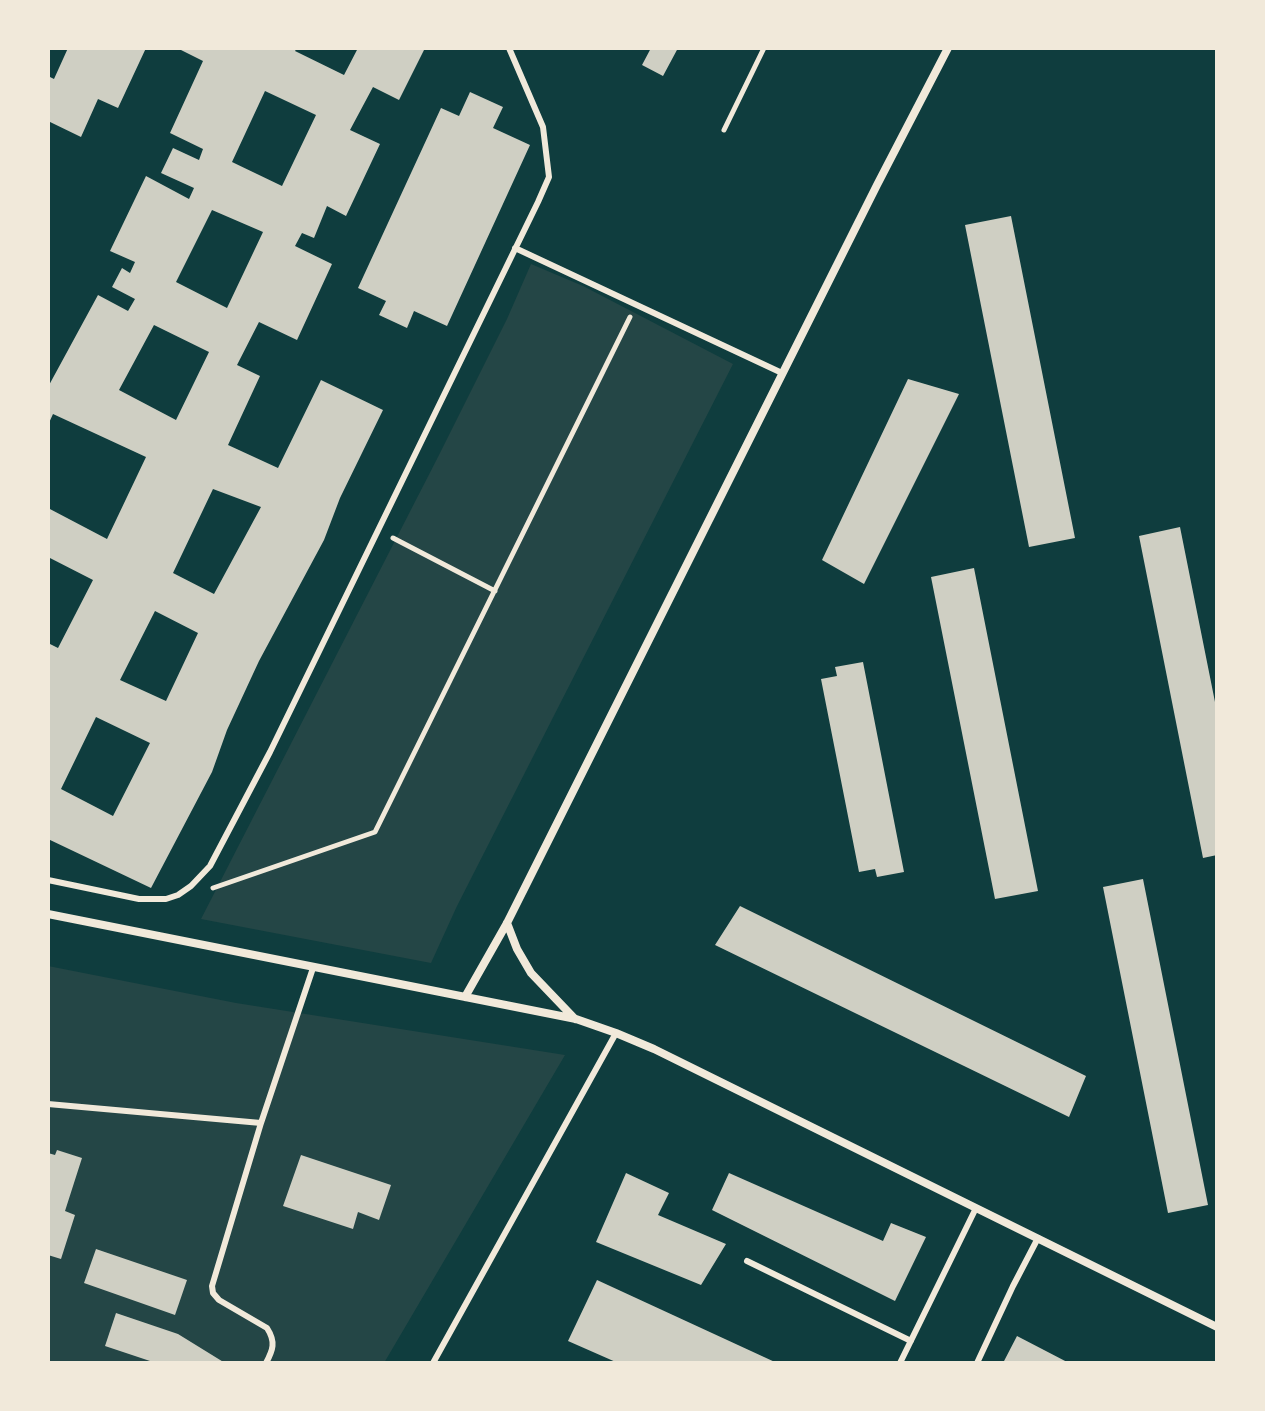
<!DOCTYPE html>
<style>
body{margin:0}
#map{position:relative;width:1265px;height:1411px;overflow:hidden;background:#0f3d3e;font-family:Helvetica,sans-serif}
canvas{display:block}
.frame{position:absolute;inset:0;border:50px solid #f1e9da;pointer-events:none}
</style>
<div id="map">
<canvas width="1265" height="1411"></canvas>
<div class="frame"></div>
</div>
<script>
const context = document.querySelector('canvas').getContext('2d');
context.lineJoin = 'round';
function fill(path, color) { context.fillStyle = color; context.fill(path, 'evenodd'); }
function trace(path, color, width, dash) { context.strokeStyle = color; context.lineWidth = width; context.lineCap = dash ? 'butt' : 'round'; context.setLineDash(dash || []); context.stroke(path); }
fill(new Path2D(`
 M531 264 583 286 733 364 457 906 431 963 201 919 438 457 507 319Z
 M48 966 236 1003 565 1055 384 1363H48Z`), '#244646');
fill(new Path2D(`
 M68 48H146L118 108 98 99 81 137 48 121V76L54 79Z
 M177 48H297L295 51 344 75 358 48H425L399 100 373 87 350 130 380 144 346 216 327 206 314 238 302 233 295 246 332 264 297 340 259 322 237 365 260 376 228 445 278 468 321 380 383 410 340 498 324 540 259 661 227 730 212 772 151 888 48 839V643L58 648 93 580 48 557V508L107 539 146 457 53 414 48 425V387L98 295 128 311 135 299 112 287 122 268 130 273 135 262 110 251 146 176 189 199 194 188 161 173 173 148 199 160 203 149 170 133 203 61ZM265 91 316 115 282 186 232 162ZM212 210 263 232 227 308 176 282ZM154 325 209 352 176 420 119 390ZM213 489 261 507 214 594 173 573ZM155 611 198 633 166 701 120 680ZM96 717 150 743 113 816 61 789Z
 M651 48H678L663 76 642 65Z
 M470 92 503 107 493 128 530 145 447 326 414 311 407 328 379 315 386 301 358 288 441 108 459 116Z
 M1011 216 1075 538 1029 547 965 225Z
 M908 379 959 394 864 584 822 560Z
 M1180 527 1217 712V855L1203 858 1139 536Z
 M974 568 1038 891 995 899 931 577Z
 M863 662 904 872 877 877 875 869 859 872 821 679 837 676 835 667Z
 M1143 879 1208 1205 1168 1213 1103 887Z
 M740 906 1086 1076 1069 1117 715 945Z
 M57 1150 82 1158 65 1211 75 1215 61 1259 48 1255V1153L55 1155Z
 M301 1155 391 1185 379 1220 358 1212 353 1229 283 1206Z
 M626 1173 669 1193 658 1215 726 1244 701 1285 596 1242Z
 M729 1173 883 1241 891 1223 926 1237 895 1301 712 1210Z
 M96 1249 187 1280 175 1315 84 1283Z
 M597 1280 777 1363H618L568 1341Z
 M116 1313 178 1334 225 1363H156L105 1346Z
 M1017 1336 1069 1363H1003Z`), '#cfcfc3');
trace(new Path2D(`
 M724 130 764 48
 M393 538 495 591
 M213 888 375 832 630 317`), '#f1e9da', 5);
trace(new Path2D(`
 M515 248 782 373
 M48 880 139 899H166L178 895 191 886 210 866 270 752 538 202 549 177 543 127 509 48
 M48 1104 261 1123
 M747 1261 911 1341
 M266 1363C273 1350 276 1342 267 1328L219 1300 213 1293 212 1286 261 1123 313 968
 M433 1363 616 1033
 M900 1363 976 1208
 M977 1363 1013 1286 1038 1238`), '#f1e9da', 6);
trace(new Path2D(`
 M48 914 576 1019 616 1033 654 1049 1217 1327
 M507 923 517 949 531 973 575 1019
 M465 997 507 923 877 185 948 48`), '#f1e9da', 8);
</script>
